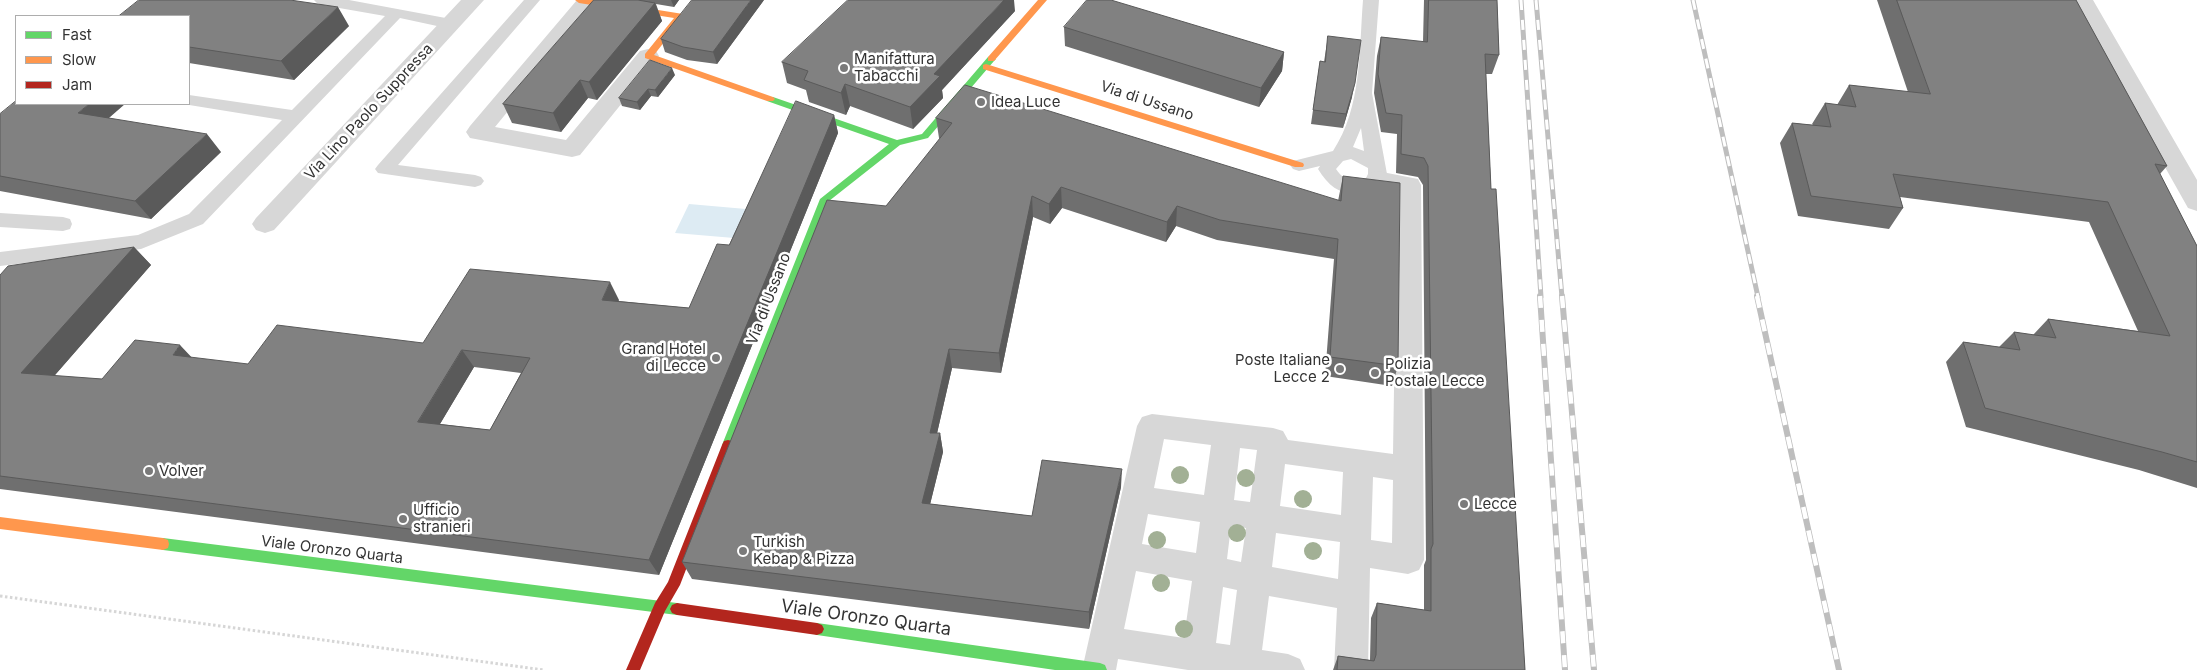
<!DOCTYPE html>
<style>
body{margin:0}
#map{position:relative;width:2197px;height:670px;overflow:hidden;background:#fff;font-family:Inter,sans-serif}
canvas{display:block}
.legend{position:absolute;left:15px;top:15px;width:175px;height:90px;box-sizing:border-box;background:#fff;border:1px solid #adadad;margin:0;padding:6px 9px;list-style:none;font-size:15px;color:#333}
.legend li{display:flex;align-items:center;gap:10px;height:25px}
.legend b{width:25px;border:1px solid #adadad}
</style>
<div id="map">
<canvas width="2197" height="670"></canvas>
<ul class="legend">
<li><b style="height:6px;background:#63d668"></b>Fast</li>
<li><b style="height:6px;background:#ff974d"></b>Slow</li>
<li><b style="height:6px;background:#b3261e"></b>Jam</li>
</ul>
</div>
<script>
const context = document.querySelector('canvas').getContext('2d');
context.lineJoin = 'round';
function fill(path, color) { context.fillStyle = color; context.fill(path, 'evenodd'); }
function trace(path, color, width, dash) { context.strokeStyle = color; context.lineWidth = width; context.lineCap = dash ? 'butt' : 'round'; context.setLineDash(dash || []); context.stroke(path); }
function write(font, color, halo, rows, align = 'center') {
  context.font = font + ' Inter,sans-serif'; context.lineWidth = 5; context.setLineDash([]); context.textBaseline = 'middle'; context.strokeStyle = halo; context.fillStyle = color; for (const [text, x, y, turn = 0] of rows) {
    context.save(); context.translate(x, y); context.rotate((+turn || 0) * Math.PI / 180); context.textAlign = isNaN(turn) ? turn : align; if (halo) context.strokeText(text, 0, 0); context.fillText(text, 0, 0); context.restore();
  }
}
fill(new Path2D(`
 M689 204 746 209 734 238 675 233Z`), '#ddebf3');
trace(new Path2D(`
 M0 596 544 670`), '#d6d6d6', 3, [2.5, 2.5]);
fill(new Path2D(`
 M314 0H349L451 19 457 21 459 24 457 27 451 29 400 18 203 224 141 249 0 266V252L138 235 189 214 282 120 183 104H189V95L292 110 385 16 322 5 317 3Z
 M524 0H540L398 165 475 175 481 177 484 181 481 185 475 187 378 173 375 169 378 165Z
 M1363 0H1379L1372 93 1387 174 1383 184C1356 201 1334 196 1318 169L1320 166 1299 171 1293 169 1290 165 1293 161 1333 151C1362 107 1359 50 1363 0ZM1361 128 1364 151 1353 147ZM1351 159 1368 168V177C1355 185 1344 181 1336 169L1343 161Z
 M0 213 63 217 70 219 72 224 70 229 63 231 0 227Z`), '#d7d7d7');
fill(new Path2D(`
 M461 0H484L274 230 265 233 256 230 252 224 256 218Z
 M577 0 598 1 495 127 566 140 640 51 648 49 656 51 659 56 656 61 580 155 572 157 470 138 466 132 470 126Z
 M2071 0H2093L2197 180V211L2188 208Z
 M1377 171 1418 179 1421 185 1424 560 1419 570 1408 574 1370 568 1368 670H1334L1337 608 1269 596 1262 650 1288 654 1300 659 1305 670H1188L1118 659 1116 670H1082L1137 426 1142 417 1152 414 1273 428 1283 431 1288 440 1393 454 1397 192 1368 186 1365 180 1368 174ZM1164 439 1211 445 1204 495 1154 488ZM1240 448 1257 450 1250 502 1234 500ZM1285 464 1343 472 1341 515 1280 506ZM1373 477 1393 480 1392 543 1371 540ZM1148 514 1200 522 1196 553 1142 544ZM1231 526 1246 528 1241 562 1227 559ZM1276 533 1340 542 1338 579 1272 567ZM1136 571 1192 581 1184 638 1124 629ZM1223 587 1237 590 1230 645 1216 643Z`), '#d7d7d7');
fill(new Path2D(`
 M991 56 996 59 994 61 928 138 900 145 829 201 734 445 732 449 728 450 724 449 722 445 820 199 889 144 767 101V97H773L897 140 922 134 988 57Z
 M163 538 677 603 682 605 684 609 682 613 677 615 163 550 158 548 157 544 158 540Z
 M817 623 1100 663 1105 665 1107 670H1055L817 635 812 633 810 629 812 625Z`), '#63d668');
fill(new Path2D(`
 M575 0H596L683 14V18L654 55 773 97 775 99 773 101H767L645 58V54L674 18 579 3Z
 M1038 0H1047L994 61H988V57Z
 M986 64 1303 163 1304 165 1303 167H1295L983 69V65Z
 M0 517 163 538 168 540 169 544 168 548 163 550 0 529Z`), '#ff974d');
fill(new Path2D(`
 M728 440 732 441 734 445 680 585 665 611 640 670H626L655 603 668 582 722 445 724 441Z
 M677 603 817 623 822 625 824 629 822 633 817 635 677 615 672 613 670 609 672 605Z`), '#b3261e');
const railFar1 = new Path2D(`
 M1521 0 1541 297
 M1536 0 1562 297
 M1693 0 1758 297`);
const rail = new Path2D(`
 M1540 296 1565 670
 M1562 296 1594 670
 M1757 296 1839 670`);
trace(railFar1, '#bebebe', 5);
trace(rail, '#bebebe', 6);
trace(railFar1, '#fff', 3, [10]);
trace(rail, '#fff', 4.5, [12]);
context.fillStyle = '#a2b095';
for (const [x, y] of [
 [1180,475],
 [1246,478],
 [1303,499],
 [1237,533],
 [1157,540],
 [1313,551],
 [1161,583],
 [1184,629]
]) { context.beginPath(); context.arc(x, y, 9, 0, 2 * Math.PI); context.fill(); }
fill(new Path2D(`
 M594 0H679L674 7 656 4 662 21 597 100 588 98 561 132 512 123 503 104Z
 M764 0 717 64 687 60 665 52 661 39Z
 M1424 0H1497L1499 55 1492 74H1486L1491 189 1525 670H1333L1338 656 1370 660 1371 618 1377 603 1424 610V565L1426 560 1423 185 1418 177 1396 173 1397 134 1381 132 1374 93 1377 56 1381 37 1423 42Z
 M1877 0H2076L2167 166 2160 174 2197 246V488L2139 470 1966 427 1946 362 1963 342 1999 347 2014 332 2033 335 2048 319 2138 331 2089 222 1900 197 1903 208 1889 229 1798 216 1780 143 1792 123 1813 125 1812 124 1825 103 1837 105 1849 85 1908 92Z
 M1015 11 942 90 943 98 913 129 850 106 846 115 809 102 806 90 787 83 782 62Z
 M189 16 349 26 294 80 189 63Z
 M1064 27 1284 52 1282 71 1259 107 1065 46Z
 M1328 36 1352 97 1343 128 1311 124 1320 61 1324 62Z
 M675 75 658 97 651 96 640 110 622 106 619 98Z
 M0 114 109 118 221 152 151 219 0 191Z
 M834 115 838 133 659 575 0 489V275L134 247 151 265 54 376 102 379 248 364 423 343 619 300 618 301 689 308 729 245ZM474 367 521 373 490 430 440 424Z
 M936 118 1338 201 1343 176 1398 366 1392 386 1325 376 1334 259 1217 240 1176 226 1166 242 1062 208 1050 224 1033 217 1001 373 952 368 937 433H940L943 452 930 504 1032 516 1121 487 1089 629 692 579 682 562 886 206 940 139 939 138Z`), '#6f6f6f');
fill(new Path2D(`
 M671 0H679L674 7Z
 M751 0H764L717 64 713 52Z
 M1004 0H1014L1015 11 942 90 943 98 913 129 910 107 934 74Z
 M655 3 662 21 597 100 589 82Z
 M338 7 349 26 294 80 281 61Z
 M1284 52 1282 71 1259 107 1261 88Z
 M672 68 675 75 658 97 655 90Z
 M580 80 588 98 561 132 553 113Z
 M1355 83 1352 97 1343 128 1346 114Z
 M845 84 850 106 846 115 841 93Z
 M648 89 651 96 640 110 637 102Z
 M89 104H125L94 131 78 113Z
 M834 115 838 133 659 575 649 560Z
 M207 134 221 152 151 219 135 201Z
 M1061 187 1062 208 1050 224 1049 204Z
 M1032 196 1033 217 1001 373 999 353Z
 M1177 206 1176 226 1166 242 1167 222Z
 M134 247 151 265 42 390 21 373Z
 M610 282 619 300 611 318 602 300Z
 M180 345 197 363 173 355Z
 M949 349 952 368 933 451 930 433Z
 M462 350 474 367 431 439 418 422Z
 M940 433 943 452 926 521 922 503Z
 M1122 469 1121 487 1089 629V612Z`), '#5a5a5a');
const building = new Path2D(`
 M139 0H290L338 7 281 61 189 47V16H119Z
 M594 0H638L655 3 589 82 580 80 553 113 503 104Z
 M692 0H751L713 52 683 47 661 39Z
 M848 0H1004L934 74 940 76 910 107 845 84 841 93 804 80 808 71 782 62Z
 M1087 0H1111L1284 52 1261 88 1064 27Z
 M1429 0H1497L1499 55 1485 54 1491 189H1496L1525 670H1337L1338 656 1374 661 1376 655 1377 603 1431 611V549L1433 544 1428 166 1424 158 1401 154 1402 115 1386 113 1378 74 1381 37 1427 42Z
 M1897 0H2076L2167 166 2155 164 2197 246V462L2162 452 1985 408 1963 342 2020 350 2014 332 2056 338 2048 319 2170 336 2108 202 1893 174 1903 208 1811 196 1792 123 1831 127 1825 103 1856 107 1849 85 1930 94Z
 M1328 36 1361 40 1355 83 1346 114 1313 110 1320 61 1325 62Z
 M650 60 672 68 655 90 648 89 637 102 619 98Z
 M965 85 1341 201 1343 176 1400 183 1398 366 1330 357 1338 239 1220 220 1177 206 1167 222 1061 187 1049 204 1032 196 999 353 949 349 930 433H940L922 503 1032 516 1042 460 1122 469 1089 612 682 562 827 200 886 206 952 123 936 118Z
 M16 101V104H89L78 113 207 134 135 201 0 176V114Z
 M796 101 834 115 649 560 0 476V275L8 266 134 247 21 373 102 379 135 340 180 345 173 355 248 364 277 325 423 343 470 269 610 282 602 300 689 308 717 244 729 245ZM462 350 530 358 490 430 418 422Z`);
fill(building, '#818181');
trace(building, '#5a5a5a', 1);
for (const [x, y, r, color] of [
 [844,68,5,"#7a7a7a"],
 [981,102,5,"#7a7a7a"],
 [716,358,5,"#7a7a7a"],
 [1340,369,5,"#7a7a7a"],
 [1375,373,5,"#7a7a7a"],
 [149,471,5,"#7a7a7a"],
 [1464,504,5,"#7a7a7a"],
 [403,519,5,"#7a7a7a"],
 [743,551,5,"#7a7a7a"]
]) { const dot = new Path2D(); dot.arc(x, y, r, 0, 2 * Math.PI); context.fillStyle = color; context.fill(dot); trace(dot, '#fff', 2); }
write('15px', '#333', '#fff', [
 ["Manifattura",854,59],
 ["Tabacchi",854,76],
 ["Idea Luce",991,102],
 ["Grand Hotel",706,349,"right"],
 ["di Lecce",706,366,"right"],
 ["Poste Italiane",1330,360,"right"],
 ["Lecce 2",1330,377,"right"],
 ["Polizia",1385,364],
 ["Postale Lecce",1385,381],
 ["Volver",159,471],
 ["Lecce",1474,504],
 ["Ufficio",413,510],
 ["stranieri",413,527],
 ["Turkish",753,542],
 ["Kebap & Pizza",753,559]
], 'left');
write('15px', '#333', '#fff', [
 ["Via di Ussano",1147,101,18],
 ["Via Lino Paolo Suppressa",369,112,-47],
 ["Via di Ussano",769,299,-69],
 ["Viale Oronzo Quarta",332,550,7]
]);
write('18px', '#333', '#fff', [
 ["Viale Oronzo Quarta",866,618,8]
]);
</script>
